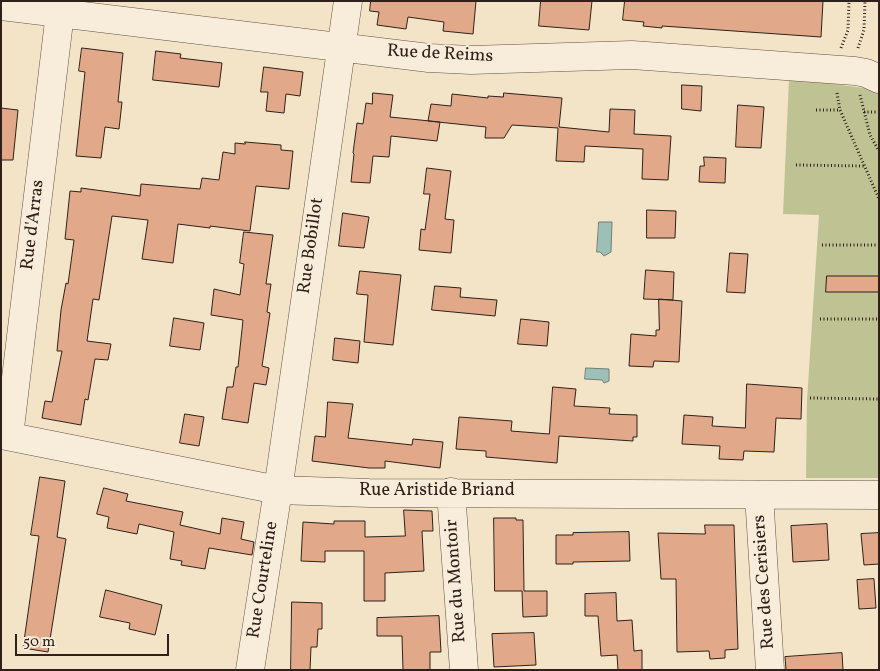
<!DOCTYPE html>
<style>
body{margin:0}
#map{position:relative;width:880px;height:671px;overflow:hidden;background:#f4e4c7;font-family:Vollkorn,serif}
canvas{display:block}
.frame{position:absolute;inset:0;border:2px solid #2f2019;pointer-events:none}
.scale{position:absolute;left:15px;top:634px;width:154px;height:22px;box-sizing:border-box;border:2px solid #2f2019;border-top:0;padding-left:6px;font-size:15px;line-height:18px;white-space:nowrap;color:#2f2019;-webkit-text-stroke:4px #f8eddb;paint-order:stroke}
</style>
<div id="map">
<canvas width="880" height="671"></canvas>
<div class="frame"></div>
<div class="scale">50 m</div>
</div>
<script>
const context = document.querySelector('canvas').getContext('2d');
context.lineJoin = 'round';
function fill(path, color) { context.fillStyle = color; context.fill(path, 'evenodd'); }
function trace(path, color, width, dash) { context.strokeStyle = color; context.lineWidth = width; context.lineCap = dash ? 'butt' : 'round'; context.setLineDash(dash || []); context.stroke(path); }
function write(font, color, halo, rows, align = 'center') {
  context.font = font + ' Vollkorn,serif'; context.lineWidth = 4; context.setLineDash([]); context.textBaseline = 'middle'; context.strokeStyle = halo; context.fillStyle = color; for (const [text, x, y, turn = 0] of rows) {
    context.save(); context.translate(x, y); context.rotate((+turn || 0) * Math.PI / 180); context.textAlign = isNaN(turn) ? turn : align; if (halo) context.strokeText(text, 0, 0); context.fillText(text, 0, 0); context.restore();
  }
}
fill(new Path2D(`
 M789 78 871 89 879 94V478H806L807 400 819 215 783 214Z`), '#bfc393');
const water = new Path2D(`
 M599 222H612L611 252 604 256 600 252H597Z
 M586 368 609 369V381L604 383 602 380 585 379Z`);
fill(water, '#9cbfb6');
trace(water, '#707f77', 1);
const building = new Path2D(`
 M371 1H476L473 34 443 31 444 22 408 17 406 29 377 25 379 12 370 11Z
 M541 1H592L589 30 539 26Z
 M625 1H823L821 37 662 26V28L643 26 644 22 623 20Z
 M82 48 123 53 118 102H122L119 129 105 127 101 158 76 156 85 72 79 71Z
 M156 51 181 54 180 58 222 63 219 87 153 80Z
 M264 67 303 72 300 96 286 94 284 113 266 111 268 92H261Z
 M682 85 702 86 701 111 682 109Z
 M373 93 393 95 390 117 440 122 437 141 391 136 389 157 373 156 370 183 351 182 354 154 353 153 357 123 363 124 366 103 372 104Z
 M504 93 562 98 559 127 609 132 610 109 635 110 634 134 671 136 668 180 642 179 643 149 585 146 584 162 556 161 558 128 512 125 504 138H485L486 127 428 121 431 104 451 106 452 94 488 98V96L503 97Z
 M738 105 764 107 761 148 736 147Z
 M1 108 18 110 13 160H1Z
 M245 142 281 145V150L293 151 289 189 256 186 250 231 210 226V228L178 224 173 263 142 259 148 220 112 216 99 300 93 299 87 341 111 344 108 360 95 359 88 400 85 399 81 425 42 418 45 401 52 402 62 351H57L61 310 66 283 68 284 74 240 65 239 70 191 81 192V188L140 196 141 184 200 189 202 178 219 180 223 152 235 154V143L245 144Z
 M704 157 726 158 725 183 699 182 700 166H704Z
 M427 168 451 171 445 219 454 220 451 253 419 250 421 229 425 230 430 194H424Z
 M647 210 676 211 675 238H647Z
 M343 213 369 217 364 248 339 246Z
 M244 232 273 235 266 284H271L267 312 270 313 262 366 269 368 266 385 254 383 248 423 222 419 227 387H233L236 367H238L243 320 211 315 214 289 240 295 244 264 240 263Z
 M730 253 748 254 745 293 727 292Z
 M646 270 674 272 673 300 644 299Z
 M360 271 401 275 393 345 364 342 368 295 357 294Z
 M827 276H879V292H826Z
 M435 286 461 288 460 297 497 300 495 316 432 310Z
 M659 299 682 301 679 362 654 361 653 367 629 366 631 334 656 336V330H659Z
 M174 318 204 323 200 350 170 346Z
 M521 319 549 322 547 346 518 344Z
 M335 338 360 341 358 363 333 360Z
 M747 384 802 388 801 419 776 418 774 452 744 451 743 460 719 459 720 446 682 444 684 415 713 417 712 426 745 428Z
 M553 387 576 389 574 406 610 408 609 414 637 415V437H633V441L559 436 557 463 486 457V451L456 449 459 417 512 421 511 431 549 434Z
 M328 402 353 404 348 438 412 445 413 439 443 442 440 468 385 461V468H369L312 461 315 436 325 437Z
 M185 414 204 417 199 446 180 443Z
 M40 477 65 481 57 537 66 539 48 652 23 648 39 536 31 535Z
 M104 488 128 494 126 501 183 512 180 525 220 534 222 518 244 522 241 539 254 542 252 555 209 548 205 569 181 565 182 561 170 559 174 532 139 524 137 534 107 528 109 517 97 514Z
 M404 510 432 511 433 531H422L424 571 385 573V601H364V551H325V562L301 561 303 522 334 524V521H365V537L405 536Z
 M494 518H516V520H523L524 591H547V616L523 617 522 591H495Z
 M827 524 829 560 793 562 791 526Z
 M705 525H734L738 649 725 650V658L710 659 709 651 677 652 676 579H661L658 533 705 534Z
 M629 532 630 561 573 562V564H556V535H573V533Z
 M879 533V564L864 565 861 534Z
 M874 579 876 608 859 609 857 580Z
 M106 590 162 605 155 635 129 629 130 623 100 617Z
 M616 593 617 621 632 620 634 651 642 650V670H618L617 655 601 656 598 616H585V594Z
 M292 602 322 603V629H318L317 647H311L310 670H291Z
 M439 616 441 652H430V670H403L402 636H377V618Z
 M534 633 536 665 494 667 492 634Z
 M842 653 843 670H786L785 657Z`);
fill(building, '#e1a98a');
trace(building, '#2f2019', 1);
const minor = new Path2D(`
 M1 6 429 58 471 60 632 55 855 71 866 73 879 79
 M1 435 278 490 369 493 879 495
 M9 436 60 13
 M451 492 464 670
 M759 495 770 670
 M250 670 278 490 348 1`);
trace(minor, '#605144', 29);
trace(new Path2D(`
 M841 48 848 30 849 1
 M858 48 864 30 865 1
 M837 93 840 110 879 199
 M860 95 870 135 879 151
 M816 110H840
 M864 112H879
 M796 165 864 166
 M822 245H879
 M820 319H879
 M810 398 879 399`), '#2f2019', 3, [1, 2.5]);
trace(minor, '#f8eddb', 28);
write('18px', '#2f2019', '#f8eddb', [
 ["Rue de Reims",440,55,3],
 ["Rue d'Arras",34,225,-83],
 ["Rue Bobillot",312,246,-82],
 ["Rue Aristide Briand",437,492],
 ["Rue Courteline",264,580,-81],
 ["Rue du Montoir",457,581,-94],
 ["Rue des Cerisiers",765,582,-94]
]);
</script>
